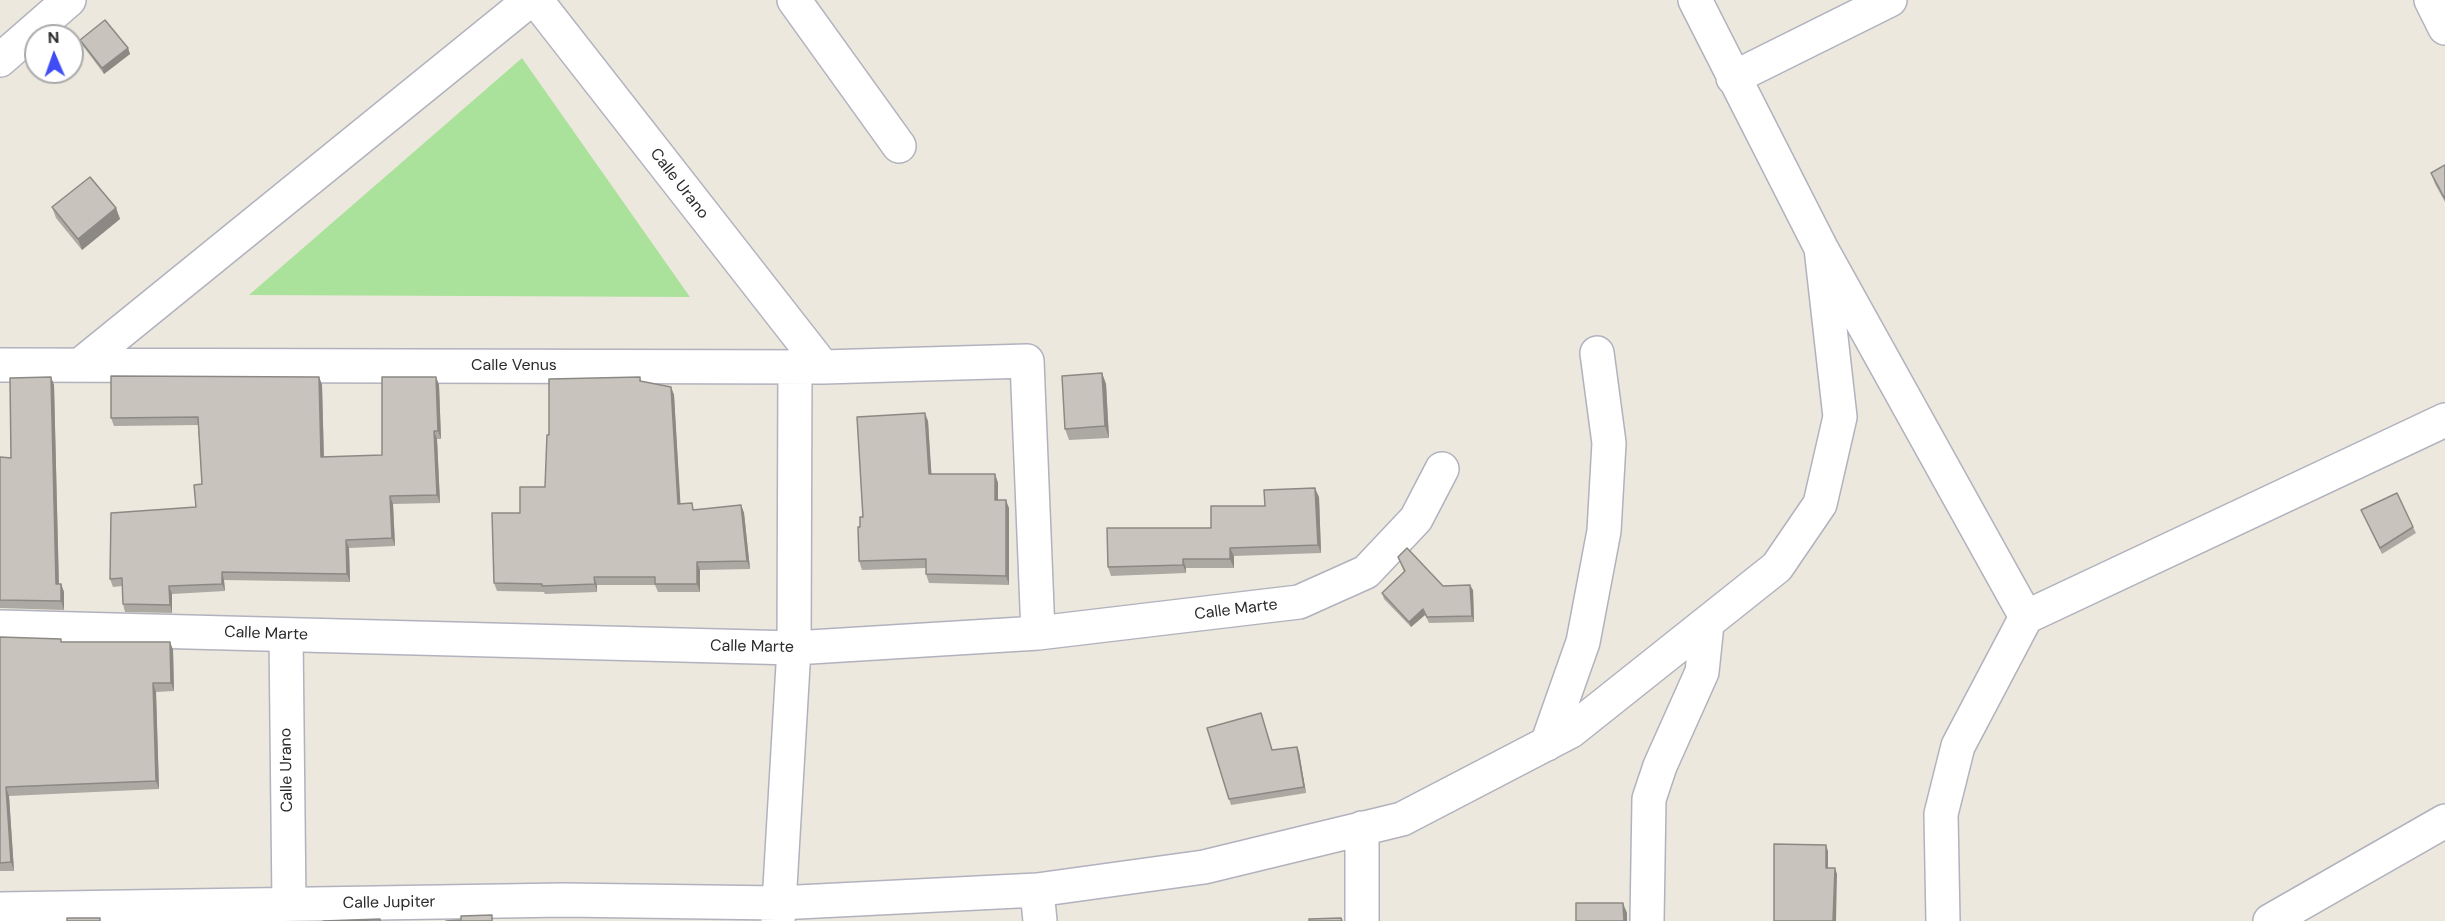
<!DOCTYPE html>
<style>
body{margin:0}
#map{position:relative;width:2445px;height:921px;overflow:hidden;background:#ece8dd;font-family:"DM Sans",sans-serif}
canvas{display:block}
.north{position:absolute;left:24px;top:24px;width:60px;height:60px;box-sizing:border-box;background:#fff;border:2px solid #aaa;border-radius:50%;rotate:358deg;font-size:16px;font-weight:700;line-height:24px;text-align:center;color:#2b2b2b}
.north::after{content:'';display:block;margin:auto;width:21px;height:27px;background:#404df6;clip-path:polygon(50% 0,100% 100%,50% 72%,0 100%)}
</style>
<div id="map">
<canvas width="2445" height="921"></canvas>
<div class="north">N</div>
</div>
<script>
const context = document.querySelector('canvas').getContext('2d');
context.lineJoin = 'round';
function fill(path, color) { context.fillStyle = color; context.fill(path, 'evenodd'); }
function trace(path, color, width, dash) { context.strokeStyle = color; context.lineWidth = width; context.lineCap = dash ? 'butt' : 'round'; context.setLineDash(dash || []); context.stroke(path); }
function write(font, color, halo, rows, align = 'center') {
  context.font = font + ' "DM Sans",sans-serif'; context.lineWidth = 6; context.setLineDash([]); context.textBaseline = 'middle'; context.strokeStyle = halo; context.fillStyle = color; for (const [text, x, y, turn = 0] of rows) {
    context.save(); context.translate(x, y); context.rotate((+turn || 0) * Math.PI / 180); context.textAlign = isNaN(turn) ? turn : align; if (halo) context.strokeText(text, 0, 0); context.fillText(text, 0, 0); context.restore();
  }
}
fill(new Path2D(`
 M522 58 690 297 249 295Z`), '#abe29b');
const street = new Path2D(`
 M536 0 823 367
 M794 0 899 146
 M1695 0 1821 248 2026 617
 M2431 0 2445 28
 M0 60 69 0
 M1733 78 1890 0
 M0 365 823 367 1027 361 1038 633
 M80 365 530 0
 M286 635 289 905
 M794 648 1038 633 1299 602 1366 572 1416 519 1442 469
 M1547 744 1583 642 1604 531 1609 443 1597 353
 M1362 828V921
 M1037 890 1040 921
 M0 909 564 900 778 903 1037 890 1204 867 1402 819 1571 731 1777 567 1820 504 1840 417 1821 248
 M778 921 794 648 795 367
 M1647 921 1649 799 1660 766 1702 672 1707 624
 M1943 921 1941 814 1958 746 2026 617 2445 420
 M2270 921 2445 821`);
const secondary = new Path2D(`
 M0 627 794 648`);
trace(street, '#b1b2be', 36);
trace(secondary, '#b1b2be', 36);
trace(street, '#fff', 33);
trace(secondary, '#fff', 33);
fill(new Path2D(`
 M80 40 128 48 130 54 104 74 83 46Z
 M2445 165V202L2435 184 2431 173Z
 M52 207 116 208 120 219 82 250 56 218Z
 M1102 373 1106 384 1109 438 1069 440 1065 429Z
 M51 377 54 385 59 584H61L64 592V610L0 608V457L11 458Z
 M319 377 322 385 324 457 382 455 436 377 439 385 441 439H437L440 503 393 504 395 546 349 548 350 582 224 580 225 591 172 594V613L125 612 123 604 122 586 113 587 110 579 196 507 202 484 198 425 114 426 111 418Z
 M640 377 641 381 671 387 674 395 680 503 695 510 741 505 744 513 750 569 700 570V592H658L655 585H597V592L545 594 544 592 497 591 494 583 520 513 545 487 549 435Z
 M928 421 931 474H995L998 483V500L1009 508V585L929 583 926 574V568L862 570 859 561 860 527 863 517Z
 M1319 497 1321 553 1234 556V568H1186V573L1111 576 1108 567 1265 506Z
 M2361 510 2413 527 2416 533 2382 554Z
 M1398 557 1443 586 1473 590 1474 622 1429 623 1425 615 1411 627 1384 599 1382 593 1404 572Z
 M0 637 62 642H170L173 650 174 691 156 692 159 789 9 796 14 871H0Z
 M1261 713 1272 750 1299 752 1306 793 1231 805 1207 728Z`), '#aca9a3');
fill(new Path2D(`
 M128 48 130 54 104 74 102 68Z
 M116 208 120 219 82 250 78 239Z
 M1102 373 1106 384 1109 438 1105 426Z
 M51 377 54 385 59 592 56 584Z
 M319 377 322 385 324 465 321 457Z
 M436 377 439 385 441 439 438 431Z
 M671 387 674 395 681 512 678 504Z
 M925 413 928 421 932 482 929 474Z
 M434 431 437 439 440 503 437 495Z
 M995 474 998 483V509L995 500Z
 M1315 488 1319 497 1321 553 1318 545Z
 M390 496 393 504 395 546 392 538Z
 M1006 500 1009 508V585L1006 576Z
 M741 505 744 513 750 569 747 561Z
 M346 540 349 548 350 582 347 574Z
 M1230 548 1234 556V568L1230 559Z
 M1183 559 1186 568V573L1183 565Z
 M697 562 700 570V592L697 584Z
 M222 572 224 580 225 591 222 584Z
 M594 577 597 585V592L595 584Z
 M61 584 64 592V610L61 601Z
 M1470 585 1473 590 1474 622 1472 616Z
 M169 586 172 594V613L170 605Z
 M1423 609 1425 615 1411 627 1409 622Z
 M170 642 173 650 174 691 171 683Z
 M153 683 156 692 159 789 156 781Z
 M1297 747 1299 752 1306 793 1304 787Z
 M6 787 9 796 14 871 11 862Z
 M1826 845 1828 851V874L1826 868Z
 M1835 868 1837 874 1836 921H1833Z
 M1623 903 1627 913V921H1624Z`), '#8c8984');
const building = new Path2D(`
 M105 20 128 48 102 68 80 40Z
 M2445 165V199L2431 173Z
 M90 177 116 208 78 239 52 207Z
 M1102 373 1105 426 1065 429 1062 376Z
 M111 376 319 377 321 457 382 455V377H436L438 431H434L437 495 390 496 392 538 346 540 347 574 222 572V584L169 586 170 605 123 604 122 578 110 579 111 513 196 507 194 485 202 484 198 417 111 418Z
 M51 377 56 584H61V601L0 600V457L11 458 10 378Z
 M640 377V381L671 387 678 504 692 503 693 510 741 505 747 561 697 562V584H655V577H594L595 584 542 586V584L494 583 492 513H520V487H545L547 435H549V379Z
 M925 413 929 474H995V500H1006V576L926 574V559L859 561 858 527H860V517H863L857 417Z
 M1315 488 1318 545 1230 548V559H1183V565L1108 567 1107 528H1211V506H1265L1264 490Z
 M2397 493 2413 527 2380 548 2361 510Z
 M1407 548 1443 586 1470 585 1472 616 1427 617 1423 609 1409 622 1382 593 1405 571 1398 557Z
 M0 637 61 639V642H170L171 683H153L156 781 6 787 11 862 0 863Z
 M1261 713 1272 750 1297 747 1304 787 1229 799 1207 728Z
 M1774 844 1826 845V868H1835L1833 921H1774Z
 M1576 903H1623L1624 921H1576Z
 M492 915V921H446L461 920V916Z
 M67 918H100V921H67Z
 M1341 918 1342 921H1309V919Z
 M380 919V921H323Z`);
fill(building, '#c8c4bd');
trace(building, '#8c8984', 1.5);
write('16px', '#2b2b2b', '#fff', [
 ["Calle Urano",679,184,52],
 ["Calle Venus",514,366],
 ["Calle Marte",1236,610,-7],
 ["Calle Marte",266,634,2],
 ["Calle Marte",752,647,1],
 ["Calle Urano",287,770,-91],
 ["Calle Jupiter",389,903,-1]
]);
</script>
